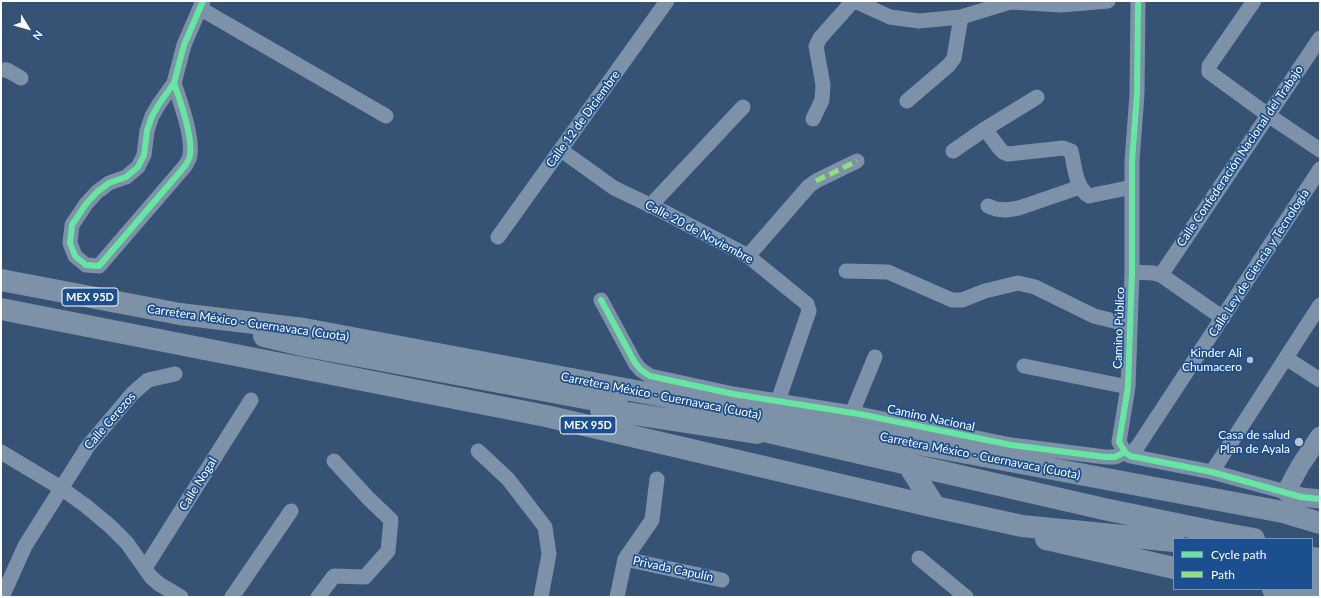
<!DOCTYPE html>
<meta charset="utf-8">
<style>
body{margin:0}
#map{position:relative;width:1321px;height:598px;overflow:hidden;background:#365274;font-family:Lato,sans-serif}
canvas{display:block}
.frame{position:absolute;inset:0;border:2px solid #fff;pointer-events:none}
.legend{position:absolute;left:1173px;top:538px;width:140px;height:52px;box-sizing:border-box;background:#1b4f8f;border:1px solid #7695bc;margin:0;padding:5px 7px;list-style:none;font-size:12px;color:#fff}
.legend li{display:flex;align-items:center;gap:8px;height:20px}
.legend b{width:20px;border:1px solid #7695bc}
.north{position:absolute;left:8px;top:8px;width:40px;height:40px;-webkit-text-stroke:3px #1b4f8f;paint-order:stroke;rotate:127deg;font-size:11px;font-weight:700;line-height:16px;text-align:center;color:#fff}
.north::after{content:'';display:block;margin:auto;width:14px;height:18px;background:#fff;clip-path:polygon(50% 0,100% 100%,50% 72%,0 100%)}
</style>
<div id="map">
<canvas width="1321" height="598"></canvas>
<div class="frame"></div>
<ul class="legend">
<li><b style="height:5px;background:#66e7a1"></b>Cycle path</li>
<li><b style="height:5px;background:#8de07e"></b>Path</li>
</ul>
<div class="north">N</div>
</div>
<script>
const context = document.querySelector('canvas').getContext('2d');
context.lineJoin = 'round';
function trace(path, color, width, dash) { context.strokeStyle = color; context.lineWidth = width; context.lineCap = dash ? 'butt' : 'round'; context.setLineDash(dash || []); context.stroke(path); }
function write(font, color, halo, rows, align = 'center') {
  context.font = font + ' Lato,sans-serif'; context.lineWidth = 3.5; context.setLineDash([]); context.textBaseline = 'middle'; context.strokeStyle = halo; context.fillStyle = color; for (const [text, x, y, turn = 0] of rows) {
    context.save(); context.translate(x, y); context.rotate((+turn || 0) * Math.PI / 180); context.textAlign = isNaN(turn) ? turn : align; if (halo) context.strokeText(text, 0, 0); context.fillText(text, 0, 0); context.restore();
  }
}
trace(new Path2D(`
 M855 1 890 17 919 21 961 17 1010 2 1061 5 1108 1
 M1138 1 1137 94 1132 161V272L1128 387 1119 442 1125 452 1130 456 1212 472 1286 492
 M1254 1 1209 66V72L1268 115 1320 150
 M201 9 386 116
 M1 70H7L21 78
 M174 83C180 101 193 136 190 155 190 159 187 162 185 166L99 266 86 265 75 256 70 243 72 225 86 204 97 192 109 183 126 177 138 167 144 155 147 131 152 116 159 104 174 83 184 45 203 1
 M1037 97 985 129 1000 149 1003 152 1008 154 1063 148 1071 151C1075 166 1075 187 1089 196L1132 187
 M907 101 949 65 954 58 961 17
 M813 119 822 100 823 85 816 46 820 38 853 1
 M561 150 614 188 662 211 748 256 807 304 809 311 778 401
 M953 151 985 129
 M650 206 743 107
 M988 206 996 209 1006 210 1019 208 1080 187
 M498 237 667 1
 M748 256 809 186 816 181 857 161
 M846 271 888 272 952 300H962L985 291 1018 283 1035 287 1094 316 1130 325
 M1132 272 1153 273 1161 275 1223 318
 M1161 275 1320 38
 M601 300 635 363 641 370 650 376 733 394 859 414 1011 445 1105 457H1115L1125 452
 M1286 358 1320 380
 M1024 366 1128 387
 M852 413 875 357
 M478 451 508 479 545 527 549 554 541 597
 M1 452 61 488 86 506 110 526 127 543 151 577 159 584 181 597
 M1130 456 1138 446 1320 169
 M1212 472 1320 305
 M919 558 966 597
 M625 559 722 580
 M145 568 251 400
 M2 597 25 546 88 446 132 394 148 380 175 374
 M232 597 291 511
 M318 597 334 576 365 577 388 551 391 520 369 499 334 461
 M617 597 625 559 652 520 657 479`), '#7d92a8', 15);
trace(new Path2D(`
 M1320 436 1300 466 1286 492 1301 497 1320 499`), '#7d92a8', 19);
trace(new Path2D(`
 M1 280 180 314 304 329 1283 512 1320 523
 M1 309 546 416 935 507 1022 526 1174 541
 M264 336 306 346 617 404
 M601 410 634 414 757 433
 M742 426 1104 509 1215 532 1254 539
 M911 469 935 507
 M1046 539 1174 568
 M1312 558 1320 559
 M1312 576 1320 580
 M1273 589 1313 597`), '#7e92a7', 22);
trace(new Path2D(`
 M816 181 857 161`), '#8de07e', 5, [10, 5]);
trace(new Path2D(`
 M1138 1 1137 94 1132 161V272L1128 387 1119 442 1125 452 1130 456 1212 472 1301 497 1320 499
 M174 83C180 101 193 136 190 155 190 159 187 162 185 166L99 266 86 265 75 256 70 243 72 225 86 204 97 192 109 183 126 177 138 167 144 155 147 131 152 116 159 104 174 83 184 45 203 1
 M601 300 635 363 641 370 650 376 733 394 859 414 1011 445 1105 457H1115L1125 452`), '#66e7a1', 6);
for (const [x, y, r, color] of [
 [1250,360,4,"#b9c2ce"],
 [1299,442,5,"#b9c2ce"]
]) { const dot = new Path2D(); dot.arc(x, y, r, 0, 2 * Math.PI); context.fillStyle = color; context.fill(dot); trace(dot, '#1b4f8f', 1.5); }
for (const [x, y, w] of [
 [90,297,56],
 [588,425,56]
]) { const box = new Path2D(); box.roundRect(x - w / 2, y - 9, w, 18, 3); context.fillStyle = '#1b4f8f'; context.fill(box); trace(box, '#fff', 1); }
write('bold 11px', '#fff', null, [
 ["MEX 95D",90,297],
 ["MEX 95D",588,425]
]);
write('12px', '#fff', '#1b4f8f', [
 ["Calle 12 de Diciembre",583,119,-54],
 ["Calle Confederación Nacional del Trabajo",1240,156,-56],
 ["Calle 20 de Noviembre",699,232,28],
 ["Calle Ley de Ciencia y Tecnología",1259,263,-57],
 ["Carretera México - Cuernavaca (Cuota)",248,323,8],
 ["Camino Público",1119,328,-88],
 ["Carretera México - Cuernavaca (Cuota)",661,396,11],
 ["Camino Nacional",931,418,12],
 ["Calle Cerezos",110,421,-49],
 ["Carretera México - Cuernavaca (Cuota)",980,456,11],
 ["Calle Nogal",198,484,-58],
 ["Privada Capulín",673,569,12]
]);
write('12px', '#fff', '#1b4f8f', [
 ["Kinder Ali",1242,353],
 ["Chumacero",1242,367],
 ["Casa de salud",1290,435],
 ["Plan de Ayala",1290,449]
], 'right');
</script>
